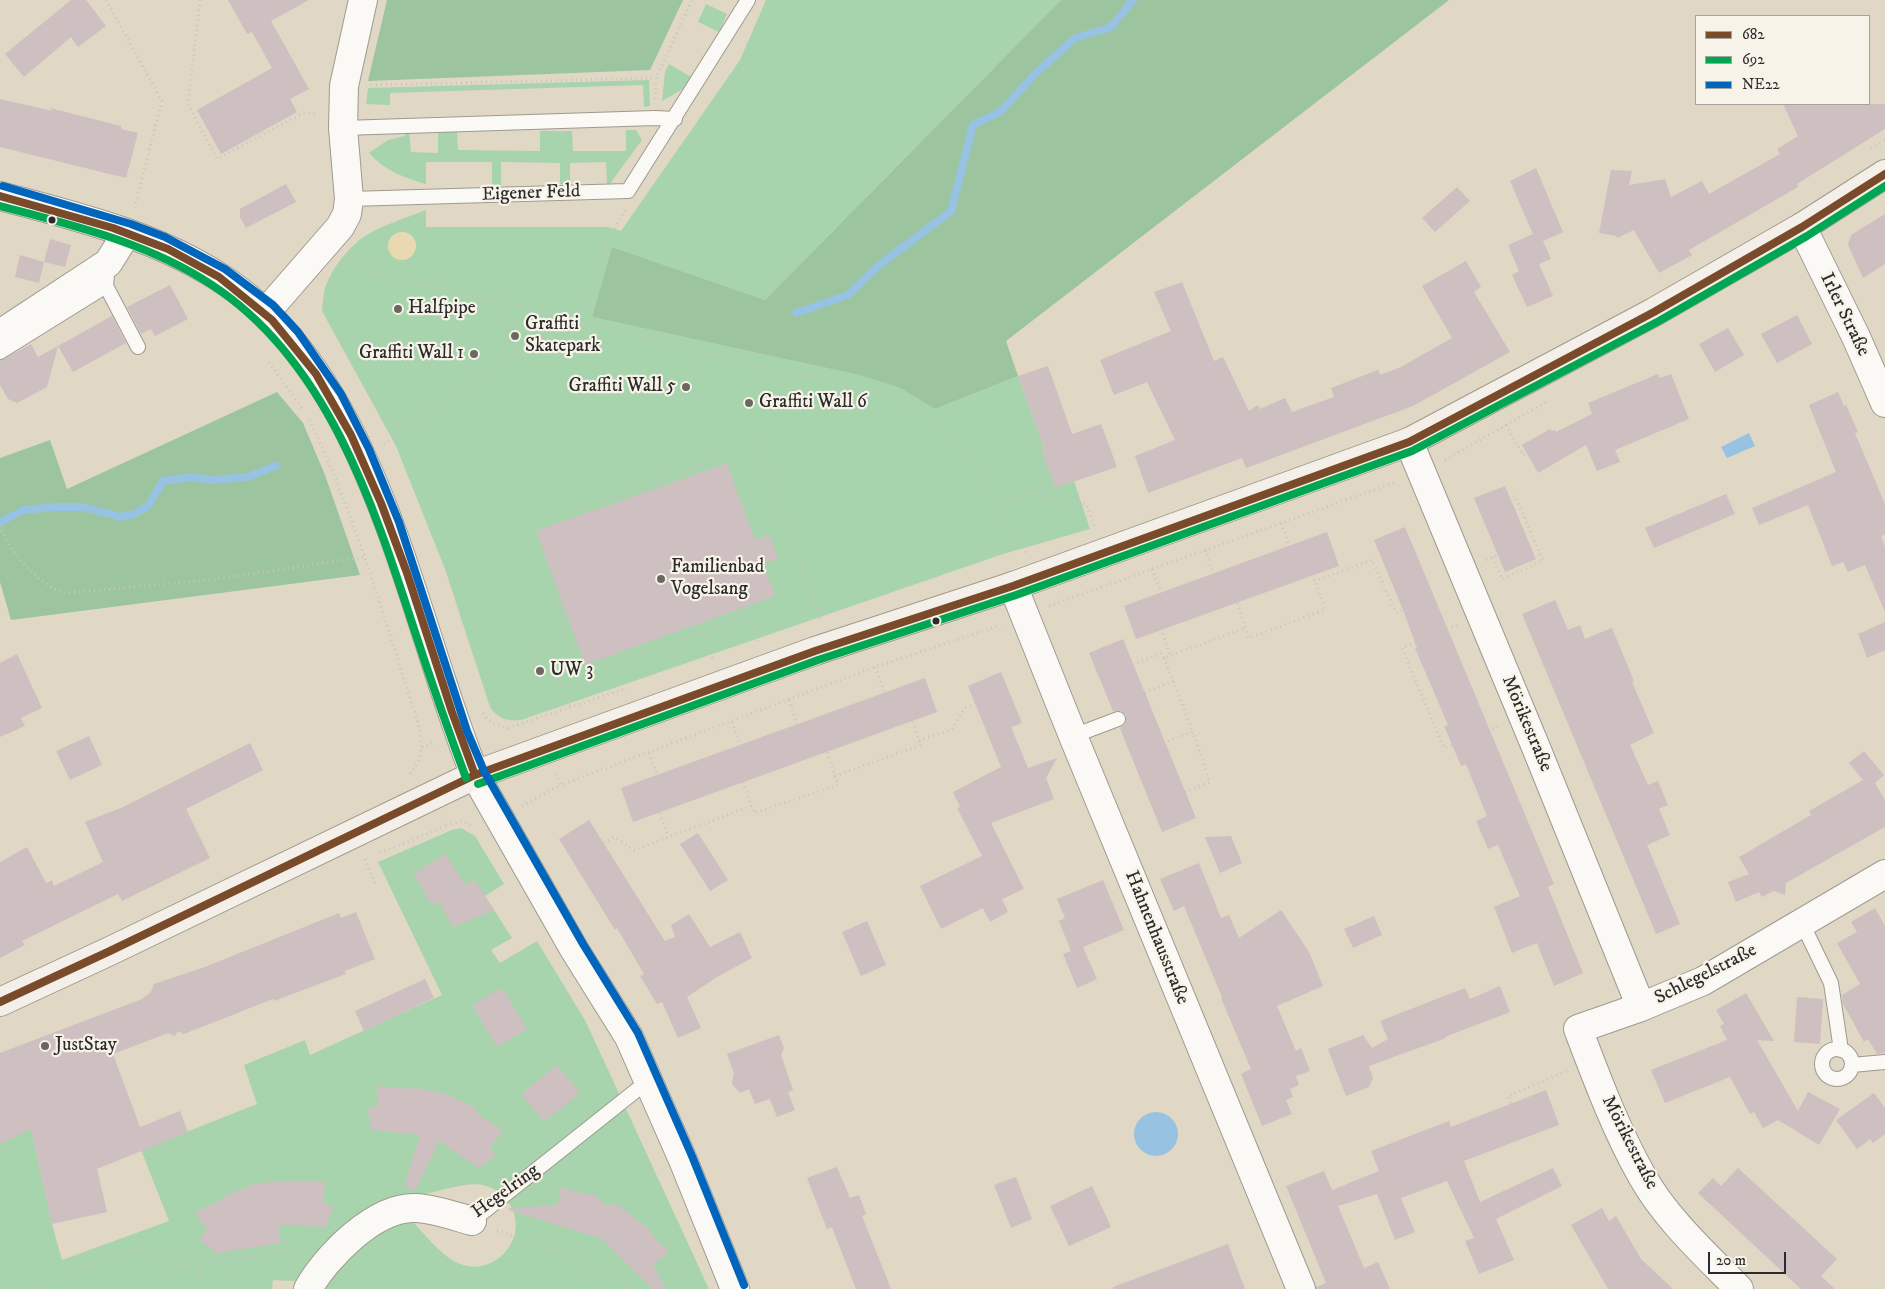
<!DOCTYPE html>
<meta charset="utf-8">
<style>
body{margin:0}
#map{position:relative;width:1885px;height:1289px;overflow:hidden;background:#e0d8c5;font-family:"IM FELL DW Pica",serif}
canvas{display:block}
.legend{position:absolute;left:1695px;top:15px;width:175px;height:90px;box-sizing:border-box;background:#f7f3e8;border:1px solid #a5a39c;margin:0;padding:6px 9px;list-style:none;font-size:15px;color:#2b2b2b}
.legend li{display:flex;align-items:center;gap:10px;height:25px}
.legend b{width:25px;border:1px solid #a5a39c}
.scale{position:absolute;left:1708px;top:1252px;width:78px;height:22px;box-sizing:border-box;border:2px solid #2b2b2b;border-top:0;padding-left:6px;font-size:15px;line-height:18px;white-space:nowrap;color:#2b2b2b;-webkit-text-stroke:4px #f7f3e8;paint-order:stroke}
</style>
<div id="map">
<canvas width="1885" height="1289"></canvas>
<ul class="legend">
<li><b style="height:6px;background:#7a4b2a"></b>682</li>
<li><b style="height:6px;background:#00a651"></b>692</li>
<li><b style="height:6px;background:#0065bd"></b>NE22</li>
</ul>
<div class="scale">20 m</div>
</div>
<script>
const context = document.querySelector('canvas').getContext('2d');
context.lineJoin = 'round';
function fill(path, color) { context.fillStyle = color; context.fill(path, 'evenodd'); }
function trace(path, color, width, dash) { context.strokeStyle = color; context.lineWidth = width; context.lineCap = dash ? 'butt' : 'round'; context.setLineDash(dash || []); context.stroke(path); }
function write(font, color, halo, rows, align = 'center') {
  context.font = font + ' "IM FELL DW Pica",serif'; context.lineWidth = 4.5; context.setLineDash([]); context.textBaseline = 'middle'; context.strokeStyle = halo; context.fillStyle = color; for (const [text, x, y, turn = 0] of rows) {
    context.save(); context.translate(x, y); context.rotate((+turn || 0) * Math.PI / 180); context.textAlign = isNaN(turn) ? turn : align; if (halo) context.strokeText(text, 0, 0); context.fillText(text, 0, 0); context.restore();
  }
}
fill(new Path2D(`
 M766 0H1061L765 300 612 247 592 317 859 375 900 388 935 409 1018 376 1045 450 1042 451 1074 481 1090 529 1003 554 521 720C508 722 497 718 490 707L445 569 396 446 322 311C323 303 323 295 325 288 332 267 352 242 372 232 389 223 408 217 426 210V227H608L621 231 740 60Z
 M706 4 727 14 719 32 698 22Z
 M669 64 691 77 683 89 662 101 665 72Z
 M649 80 650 106 644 107 643 85 390 93V105L366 104 368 88Z
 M409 130 411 152 438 153V132L457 131 458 150 540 151V131H572L573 151H626V130H636L642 140 609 185 607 183 606 162 570 163V184H560V163L501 162V185H492V162H426V184C404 178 384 170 369 153L388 140 404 136Z
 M461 828 475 836 504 884 485 896 512 938 491 950 500 963 537 941 586 1022 709 1289H325L329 1282C352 1255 375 1224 414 1223 425 1235 439 1252 452 1260 490 1284 534 1238 508 1202 501 1193 494 1188 483 1185 467 1181 437 1192 420 1195 409 1197 398 1208 388 1215 366 1232 343 1248 321 1264 315 1269 306 1278 299 1280 292 1282 280 1280 273 1280L272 1289H0V1144L28 1114 52 1224 62 1260 169 1221 141 1150 257 1104 244 1065 305 1040 310 1055 442 995 378 862 452 830Z`), '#a7d4ac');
fill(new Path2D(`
 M387 0H683L650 70 368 81Z
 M1061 0H1449L1006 341 1018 376 935 409 900 388 859 375 592 317 612 247 765 300Z
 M277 392 303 423 325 475 360 575 11 620 0 582V458L50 440 67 489Z`), '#9bc49f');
fill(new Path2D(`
 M388 246a14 14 0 1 1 28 0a14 14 0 1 1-28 0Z`), '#e8d9b0');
fill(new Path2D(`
 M1749 433 1755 446 1727 458 1721 447Z
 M1134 1134a22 22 0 1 1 44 0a22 22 0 1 1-44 0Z`), '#98c2e1');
trace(new Path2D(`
 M796 313 848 295 878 266 951 211 973 125 1000 112 1038 71 1075 38 1111 27 1133 0
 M0 522 24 510 54 507H83L121 517 134 514 148 506 163 481 192 477 211 480 247 477 276 466`), '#98c2e1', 8);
fill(new Path2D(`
 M71 0H86L106 26 78 47 71 37 24 77 5 54Z
 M228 0H309L271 21 309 89 290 99 297 112 221 154 197 110 272 68 252 32 247 34Z
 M0 99 53 111 50 108 121 126V129L138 133 126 178 0 147Z
 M1783 104H1885V129L1797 184 1798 187 1689 250 1692 255 1659 273 1634 230 1617 238 1616 236 1599 233 1611 170 1632 171 1629 185 1665 179 1671 197 1702 181 1709 194 1780 154 1777 149 1798 136Z
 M1536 168 1563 232 1543 241 1551 259 1539 264 1553 296 1527 307 1512 275 1519 271 1508 245 1533 234 1510 181Z
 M286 184 296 202 246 228 240 217V209Z
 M1457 187 1470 201 1435 232 1422 218Z
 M1885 214V264L1863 278 1848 245 1851 235Z
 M50 239 71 245 65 267 44 262Z
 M20 255 44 262 39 283 15 277Z
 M1466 261 1481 287 1474 292 1510 352 1413 406 1246 468 1242 458 1148 493 1135 456 1175 440 1147 382 1114 395 1100 360 1171 331 1154 292 1182 282 1214 361 1223 357 1249 411 1258 405 1260 409 1285 398 1292 412 1334 397 1331 388 1378 370 1380 375 1401 367 1452 338 1422 286Z
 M170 285 188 319 155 336 151 329 141 334 127 307Z
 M1797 315 1812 344 1777 363 1761 334Z
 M112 316 126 343 73 372 58 346 47 387 17 403 8 399 0 385V361L31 344 38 357Z
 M1728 328 1744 355 1715 372 1699 344Z
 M1048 366 1072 434 1101 424 1117 467 1055 488 1042 451 1045 450 1018 376Z
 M1658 374 1660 378 1671 374 1689 419 1615 450 1620 462 1597 471 1586 445 1538 473 1522 445 1550 429 1551 431 1555 430 1556 432 1592 414 1588 403Z
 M1838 392 1844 406 1846 405 1858 432 1855 433 1885 504V534L1881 536 1885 547V612L1865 565 1848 572 1843 562 1832 566 1808 505 1759 525 1752 508 1836 472 1809 405Z
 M727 463 755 540 769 535 778 559 763 563 775 596 585 665 536 531Z
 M1505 486 1536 559 1505 572 1474 498Z
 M1726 494 1735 514 1654 548 1645 528Z
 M1405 527 1554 884 1548 887 1583 973 1554 986 1537 943 1512 953 1494 907 1520 896 1498 845 1488 849 1476 821 1487 816 1466 764 1461 766 1444 726 1448 725 1415 648H1417L1403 610 1374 540Z
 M1327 532 1339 566 1136 639 1124 606Z
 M1555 600 1568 630 1580 625 1585 639 1612 628 1634 681 1632 682 1654 733 1630 745 1648 785 1658 781 1668 805 1659 809 1670 835 1647 845 1680 924 1656 934 1522 614Z
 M1885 622V650L1867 658 1858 634Z
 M1123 639 1196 818 1162 832 1121 731 1120 728 1125 724 1126 715 1120 711H1113L1089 653Z
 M17 654 42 708 21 718 25 726 0 737V663Z
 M1001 672 1022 723 1011 727 1028 768 1057 758 1046 778 1054 799 991 823 1024 889 1002 899 1008 912 990 922 983 908 941 929 920 886 982 856 957 808 960 807 953 792 1001 767 968 686Z
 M925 678 937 712 633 822 621 788Z
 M89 736 102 765 70 780 56 751Z
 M250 743 263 770 186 809 210 858 122 901 118 894 22 941 25 945 0 958V862L27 847 46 883 52 880 54 886 103 862 85 822 123 807Z
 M1864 751 1884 775 1875 783 1885 800V827L1786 883 1785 895 1774 891 1762 897 1759 892 1736 902 1728 882 1749 874 1739 857 1811 815 1809 811 1863 780 1849 763Z
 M589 820 665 941 675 937 671 925 689 914 710 947 740 932 752 958 717 977 687 997 701 1028 678 1038 662 1002 657 1004 640 976 644 974 617 928 615 930 559 839Z
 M698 833 728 880 710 891 680 844Z
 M1231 836 1242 863 1220 873 1205 837Z
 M446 854 465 885 475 880 494 910 453 927 438 901 432 905 413 874Z
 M1199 863 1221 918 1229 915 1239 938 1281 910 1309 952 1323 986 1277 1006 1296 1051 1301 1048 1310 1071 1296 1076 1299 1085 1290 1089 1293 1097 1286 1100 1292 1114 1262 1126 1241 1074 1251 1069 1221 998 1222 997 1184 906 1174 911 1160 879Z
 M1103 880 1124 930 1083 947 1097 979 1077 988 1063 954 1071 951 1059 921 1065 918 1057 899Z
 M1875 908 1885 926V1053L1877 1054 1868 1039 1864 1042 1843 1004 1842 995 1860 984 1837 943 1857 932 1851 922Z
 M356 912 375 959 345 971 346 974 274 1001 273 999 184 1034 178 1031 175 1036 168 1033 113 1054 140 1127 180 1111 188 1132 97 1169 107 1212 52 1224 31 1129 0 1144V1053L142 999 151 992 154 984 205 967 339 913 341 918Z
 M1374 916 1382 935 1353 948 1344 929Z
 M867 921 886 965 861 976 842 932Z
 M425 979 434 998 364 1031 355 1011Z
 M1500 986 1510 1012 1445 1037 1446 1038 1369 1066 1373 1078 1369 1087 1346 1096 1328 1049 1363 1035 1372 1048 1388 1039 1380 1021 1465 988 1470 999Z
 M502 988 527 1029 497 1047 472 1005Z
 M1746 993 1774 1041 1757 1040 1798 1111 1808 1092 1840 1109 1819 1145 1778 1120 1763 1128 1754 1112 1750 1114 1730 1077 1665 1103 1651 1070 1727 1040 1720 1026 1724 1024 1716 1010Z
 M1797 997 1823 999 1820 1044 1794 1042Z
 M779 1035 784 1048 781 1055 793 1090 788 1092 795 1110 777 1117 770 1099 755 1104 749 1089 740 1093 732 1084 734 1073 727 1054Z
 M557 1065 580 1093 544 1122 521 1094Z
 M377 1086 410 1089V1087L444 1093 477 1109 476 1113 503 1130 490 1147 496 1155 479 1168 439 1141 415 1191 404 1186 420 1135 371 1130 368 1109 378 1106Z
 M1546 1090 1559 1125 1464 1161 1480 1202 1553 1168 1562 1186 1496 1219 1514 1260 1479 1274 1465 1241 1474 1238 1447 1181 1401 1198 1415 1232 1395 1240 1377 1194 1338 1206 1364 1268 1378 1262 1390 1289H1316V1287L1326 1283 1286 1186 1324 1171 1332 1190 1379 1171 1371 1151 1449 1121 1451 1127Z
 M1874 1093 1885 1108V1134L1873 1143 1870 1139 1857 1149 1836 1120Z
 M837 1167 850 1198 859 1195 866 1214 862 1216 891 1289H856L832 1227 827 1229 807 1178Z
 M1738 1168 1837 1259 1821 1276 1835 1289H1801L1698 1193 1713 1178 1721 1186Z
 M1016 1177 1032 1219 1011 1228 994 1185Z
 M292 1181 293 1182H325L323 1203 333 1206 326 1227 278 1225 281 1243 216 1253 199 1239 207 1230 195 1212 225 1198 224 1196 257 1183Z
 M1092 1186 1111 1227 1069 1246 1050 1206Z
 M561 1187 577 1192 593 1195 609 1206 612 1203 622 1208 648 1228 657 1241 669 1252 653 1265 665 1289H653L602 1239 509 1210V1208L557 1205Z
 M1602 1208 1609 1221 1616 1216 1641 1259 1673 1289H1608L1571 1225Z
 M1228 1244 1245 1289H1113V1287Z`), '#cebfc0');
const service = new Path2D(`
 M343 128 655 118 675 119
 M349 199 628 191 748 0
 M106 286 138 347
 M0 352 106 286 108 263
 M1073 736 1118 719
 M1802 923 1831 983 1841 1050
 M1822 1064a15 15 0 1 1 30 0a15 15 0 1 1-30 0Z
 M1852 1065 1885 1062
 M472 1221 648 1081`);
const minor = new Path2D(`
 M1802 227 1856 337 1885 403
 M266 312 340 227 347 214 349 199 343 128 344 86 363 0
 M0 334 108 263 127 233
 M1409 442 1537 750 1641 1007
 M1013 586 1073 736 1301 1289
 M475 775 574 949 629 1037 683 1160 735 1289
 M308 1289C326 1257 375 1206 416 1208 435 1209 454 1216 472 1221
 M1739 1289C1705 1254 1666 1219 1642 1176 1616 1130 1597 1079 1578 1029L1641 1007 1703 981 1885 874`);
const tertiary = new Path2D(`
 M0 196C75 216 154 235 219 277 375 375 410 615 475 775`);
const secondary = new Path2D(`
 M0 1002 110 951 475 775 815 651 1013 586 1409 442 1654 312 1802 227 1885 174`);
trace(service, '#9e9a8f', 16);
trace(minor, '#9e9a8f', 30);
trace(tertiary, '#9e9a8f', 30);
trace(secondary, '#9e9a8f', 30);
trace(new Path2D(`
 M106 0 162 101 134 209
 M200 0 188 104 217 159 303 113 317 114
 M371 85 656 78
 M655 99 656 78 692 0
 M1871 149 1885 140
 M345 260 376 273 578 321 741 362 853 387 848 407
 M269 362 303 410
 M853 387 883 393 905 400 920 409 935 420 968 455 1008 528 1026 553
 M309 420C357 518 386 625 420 729 422 748 422 760 409 775
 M1506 425 1523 455 1526 453
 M755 439 821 620
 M384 444 499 363 578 321 607 242 625 210
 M1445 460 1548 401
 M997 507 1031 493 1073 500 1087 505 1095 528
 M583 515 581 510 725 456
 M1281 523 1289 545
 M0 526C10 552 41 590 69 593L217 579 364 557
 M1205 550 1213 573
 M1493 557 1502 579 1543 561 1515 496 1510 498
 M1486 560 1497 555
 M1152 569 1161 592
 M1314 581 1372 560 1396 613 1403 610
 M561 600 557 601 582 672 703 632
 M1237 603 1249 638 1325 610 1313 575
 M1049 606 1396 482
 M744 608 758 641
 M1457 625 1402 648 1444 748 1500 726
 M1161 629 1170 655
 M713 658 703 632 747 614
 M1164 658 1193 732 1164 742
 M537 663 534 654 549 649 571 708
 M1133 665 1162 653 1164 658 1245 628
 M875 667 885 693
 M789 700 797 725
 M1126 700 1173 681
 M483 713C488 722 498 726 508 728L627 688
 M732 722 740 745
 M919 741 952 729 965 708 975 704
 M422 747 434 743
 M649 753 657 775
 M556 774 561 785 875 667 1001 625
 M835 776 921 745 913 721
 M743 782 754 813 838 785 827 752
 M1185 792 1210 782 1193 732
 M522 806 561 785
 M660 813 668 837
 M446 825 461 821 472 826
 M604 843 614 837 634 850 751 806
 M380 853 446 826
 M365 859 376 886
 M1511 1103 1508 1096 1567 1071
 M553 1224V1251
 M497 1230 553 1251 634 1289
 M272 1245 274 1255
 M200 1261V1289
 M235 1273 237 1258
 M625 1286 635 1272
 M31 1289 134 1250 176 1267 200 1261 301 1252
 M570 1289 580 1283 593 1256
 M650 1289 699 1267`), '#c7c5c1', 3, [1, 4]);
trace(service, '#faf9f6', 14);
trace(minor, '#faf9f6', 28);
trace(tertiary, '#faf9f6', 28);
trace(secondary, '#f4f0e9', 28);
trace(new Path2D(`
 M0 196 113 228 168 249 219 277 272 320 316 374 351 435 381 503 407 573 452 712 475 775
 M0 1002 110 951 475 775 815 651 1013 586 1409 442 1654 312 1802 227 1885 174`), '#7a4b2a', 8);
trace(new Path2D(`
 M0 206C72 225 149 243 212 285 328 361 374 506 415 632 431 681 448 730 466 778
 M478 784 818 660 1016 595 1412 451 1659 321 1807 236 1885 186`), '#00a651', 8);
trace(new Path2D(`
 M3 186 131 224 165 237 225 269 273 305 298 332 341 394 369 449 399 522 467 731 484 771 583 944 638 1033 692 1156 744 1285`), '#0065bd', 8);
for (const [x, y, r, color] of [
 [52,220,4.5,"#2b2b2b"],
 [398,309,5,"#6a6861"],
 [515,336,5,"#6a6861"],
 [474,354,5,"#6a6861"],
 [686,387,5,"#6a6861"],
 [749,403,5,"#6a6861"],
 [661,579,5,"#6a6861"],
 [936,621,4.5,"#2b2b2b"],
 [540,671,5,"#6a6861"],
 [45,1046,5,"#6a6861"]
]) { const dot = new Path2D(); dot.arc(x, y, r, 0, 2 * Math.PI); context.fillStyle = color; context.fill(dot); trace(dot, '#f7f3e8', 2); }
write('19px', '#2b2b2b', '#f7f3e8', [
 ["Eigener Feld",531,194,-2],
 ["Irler Straße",1844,315,64],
 ["Mörikestraße",1526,724,67],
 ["Hahnenhausstraße",1156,938,68],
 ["Schlegelstraße",1706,975,-27],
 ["Mörikestraße",1629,1143,63],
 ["Hegelring",506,1192,-36]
]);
write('19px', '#2b2b2b', '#f7f3e8', [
 ["Halfpipe",408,309],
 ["Graffiti",525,325],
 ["Skatepark",525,347],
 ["Graffiti Wall 1",464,354,"right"],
 ["Graffiti Wall 5",676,387,"right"],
 ["Graffiti Wall 6",759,403],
 ["Familienbad",671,568],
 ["Vogelsang",671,590],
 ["UW 3",550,671],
 ["JustStay",55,1046]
], 'left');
</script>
